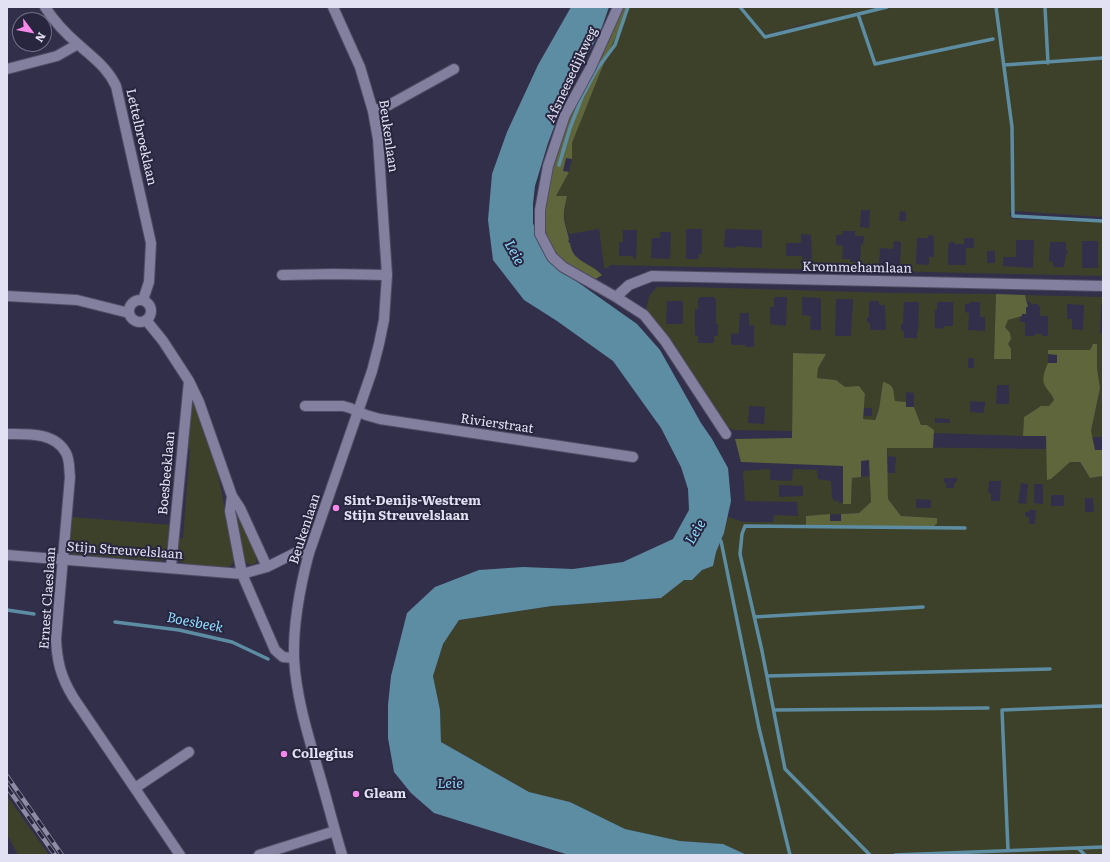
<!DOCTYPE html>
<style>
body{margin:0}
#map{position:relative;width:1110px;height:862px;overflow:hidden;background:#322f4a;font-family:Literata,serif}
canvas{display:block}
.frame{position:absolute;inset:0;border:8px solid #e2e1f3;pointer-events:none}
.north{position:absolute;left:12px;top:12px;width:40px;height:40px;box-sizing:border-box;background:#28253f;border:1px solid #727087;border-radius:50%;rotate:122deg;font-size:11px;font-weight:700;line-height:16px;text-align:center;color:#e2e1f3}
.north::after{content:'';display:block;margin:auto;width:14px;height:18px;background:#f888ea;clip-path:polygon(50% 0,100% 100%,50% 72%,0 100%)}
</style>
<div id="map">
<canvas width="1110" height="862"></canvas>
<div class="frame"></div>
<div class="north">N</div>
</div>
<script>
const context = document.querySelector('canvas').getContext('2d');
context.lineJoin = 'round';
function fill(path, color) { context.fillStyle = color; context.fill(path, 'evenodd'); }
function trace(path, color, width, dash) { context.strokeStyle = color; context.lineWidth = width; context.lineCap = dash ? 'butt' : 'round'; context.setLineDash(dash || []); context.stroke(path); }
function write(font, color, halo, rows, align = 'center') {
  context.font = font + ' Literata,serif'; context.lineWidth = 4; context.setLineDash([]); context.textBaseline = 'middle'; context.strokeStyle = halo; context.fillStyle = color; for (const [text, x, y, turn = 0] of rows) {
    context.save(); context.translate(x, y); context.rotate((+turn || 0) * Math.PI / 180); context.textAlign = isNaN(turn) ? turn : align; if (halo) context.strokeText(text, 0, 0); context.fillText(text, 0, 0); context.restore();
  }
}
fill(new Path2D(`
 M629 7H740L765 37 833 16 766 35 742 7H1103V217L1014 211 1009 213 1012 219 1103 222V276L610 265 606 269 604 267 599 229 569 234C563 219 564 212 567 197L556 196 569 172 572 159V143L602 68ZM861 210H870L869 228 860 227ZM900 211 906 212V221H899ZM686 229H702V254H699V259H686ZM725 229 762 230V248L736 246V248L724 247ZM623 230H637L636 259H633V256H619V242H623ZM842 231H855V236H864L863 244 861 245 860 262H850V259H842L843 246 836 245V235H842ZM660 232H671L670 259 651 258 652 238H660ZM801 234 811 235 812 259H802V256H786V243H799L801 242ZM928 235 933 236 934 238V257H929V265L916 264 917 238H928ZM964 238H974V248H966V265H948V244L950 242H954L955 244H964ZM1016 240H1034L1033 268 1003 266V257H1016ZM894 241 901 242 900 265 879 264 880 248 893 249ZM1082 241H1098V268H1082ZM1050 242H1066V249L1068 252 1066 254 1064 267H1053V262L1049 261ZM987 251H995V263H987Z
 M657 287H691L893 293 996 294 994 358 1011 339 1010 333 1005 327 1007 321 1020 316V322H1025V336H1035V334H1042V336H1048V316H1040V306H1038V304H1031V302H1028L1025 295 1103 297V305H1101L1100 333 1103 334V437H1091V431L1100 388 1097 368V344H1093L1090 350H1048V363L1044 376 1045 386 1051 393 1054 400 1049 406H1041L1024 417 1023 436 934 433V430L927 425H921L914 407V393L906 392V402L895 401 883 382 879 409 874 420 863 419 865 394 845 387 836 380 817 378 818 368 826 354 793 353 792 431 734 430 727 427 646 310 649 296ZM700 297H714L716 299V324H718V336H714V343H698V336L695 335V309H698V298H700ZM774 297H787L786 326 770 324V307H774ZM802 297 821 298V330H810L811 316 802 315ZM836 299H853L851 336H835ZM667 301H683V324H666ZM869 301H879V305H885L886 330H870V323L867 322V317H869ZM904 302H919L918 331 917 332V338H904V331H901V324H903ZM937 302H953V326H944L943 329 935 328V310H937ZM969 302H980V317H985V331L968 330 969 313 965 312V304H969ZM1067 304 1084 305 1083 330 1072 329V319H1067ZM740 313H749V325H754V347H745V345H731V334L739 333ZM968 358H974V368H968ZM997 385H1009V404H996ZM970 401 985 402 984 413 970 412ZM749 406 765 407 764 424 748 423ZM864 408H872V416H864ZM935 418 950 419V423H935Z
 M192 402 195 405 217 469 234 555 233 562 229 568C219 567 185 568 179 560 176 554 179 544 179 538H183L190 449 187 448 191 403Z
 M887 447 1047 449V479H1051L1069 462H1079L1090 478 1103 476V855H747L723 844 680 841 625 829 570 802 529 792 441 742 440 710 433 676 443 644 459 620 552 606 660 598 684 579 692 580 702 570 713 566 716 552 724 533 728 517 744 522H773L774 515 798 516 797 502 745 501 743 471 770 469V480L790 481 792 480 793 469 817 470 818 479 831 481 832 499H834V501H839V503H851L852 478 870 476 871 502 859 513 806 516V527L937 518 901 516 888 499 887 473H895L896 457 888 456ZM944 478H957L956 483H954V488H946V483H944ZM989 481H1001L1000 501H991V493H988ZM1021 483 1028 484 1026 504 1018 503ZM1034 484H1043V504L1034 503ZM779 485 803 486V496L779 497ZM1051 495H1064V506H1051ZM1085 498H1093L1094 512H1085ZM916 499 931 500V508H916ZM1029 510H1036L1035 524H1029V517L1025 516V512H1029Z
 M238 511 257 557 256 563C253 564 250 566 247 563 241 558 236 521 235 512Z
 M71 517 172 525 167 557 164 560 159 561 71 554 69 551Z
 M7 796 49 855H18L7 834Z`), '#3e412a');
fill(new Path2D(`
 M623 7H629L602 68 572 143V159L566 158 563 171 569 172 556 196H567C566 202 564 208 564 213 563 222 568 231 569 240L568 242 570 243C572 262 590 262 602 275L594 280C581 272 563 265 554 252 546 241 545 228 545 214 547 150 583 91 611 35 615 26 619 16 623 7Z
 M996 294 1025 295 1028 307H1026V314H1022V316L1008 320 1005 327 1010 333 1011 339 1008 344 1011 349V359H994Z
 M1093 344H1097V368L1100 388 1091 431 1095 450H1103V476L1090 478 1080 462H1070L1051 479 1047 480 1046 436H1023L1024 417 1041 406H1049L1054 400C1052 394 1048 391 1045 386 1041 379 1045 370 1048 363H1057V355L1048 354V350H1090Z
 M793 353 826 354 818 368 817 378 836 380 845 387 859 386 865 394 863 419 875 420 879 409 883 382C895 385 893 390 895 401L906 402V407H914L921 425H927L934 430 933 448H887L888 499 901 516 937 518V523L933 527 897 529 806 527V516L830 514V521H841V514L859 513 871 502 869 460 861 461V477L852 478 851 504H843V466L741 462 735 439 792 438Z`), '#60663c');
fill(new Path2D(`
 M571 7H609L602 27 565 98 548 143 535 186 533 204V223L540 246 552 264 637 324 660 350 701 423 712 439 728 468 731 501 724 533 716 552 713 566 702 570 692 580H684L661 598 552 606 459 620 443 644 433 676 440 710 441 742 529 792 570 802 625 829 680 841 723 844 747 855H569L434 813 411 793 394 772 388 738V705L391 676 407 613 435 587 479 570 523 567 573 569 623 562 673 539 689 510 688 489 681 467 661 428 613 361 557 321 524 300 493 260 488 220 492 174 507 132 538 65Z`), '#5d8da3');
trace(new Path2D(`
 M740 7 765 37 887 7
 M996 7 1012 127 1013 216 1103 221
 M1045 7 1048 63
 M858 14 875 64 993 39
 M1004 65 1103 58
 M559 165 570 128 582 97 597 69 615 45 628 7
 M721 541 759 728 790 855
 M7 610 34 614
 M754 617 923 607
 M115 622 179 630 232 642 268 659
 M767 676 1050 669
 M774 710 988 708
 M1078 848 1103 847
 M1008 850 1002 710 1103 706
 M870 855 785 769 762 651 740 554 742 534 745 526 965 528
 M895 855 1078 848 1085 855`), '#5d8da3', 3.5);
const street = new Path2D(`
 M45 7C54 21 65 33 78 44 93 58 107 67 116 86L151 243 149 282 143 300
 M618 7 590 69 565 115 548 166 540 210V234L552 257 563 267 616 297 644 315 665 341 726 434
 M7 69 57 56 78 44
 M373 111 389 105 454 69
 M282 275 334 274 387 275
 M7 296 77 300 129 313
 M616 297 629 285 652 276 1103 286
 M129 311a11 11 0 1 1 22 0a11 11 0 1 1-22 0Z
 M146 320 163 341 189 381 171 567
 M189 381 199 402 232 496 240 508 267 567
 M305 406H343L350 408 366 415 380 419 633 457
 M7 434C27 434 55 432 66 453 70 460 69 470 70 477L56 639C57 662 61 677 73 697L180 855
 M232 496 230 511 242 574 275 650 283 657 294 658
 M7 555 242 574 267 567 297 552 309 553
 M135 788 189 752
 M259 855 335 831`);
const secondary = new Path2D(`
 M333 7 360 67 373 111 378 139 387 275 384 320 379 344 372 371 309 553C300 587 293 622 294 658 296 697 308 735 319 773 327 800 334 828 342 855`);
trace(street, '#4e4b62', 12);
trace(secondary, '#4e4b62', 12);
trace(street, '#827f9f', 10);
trace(secondary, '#827f9f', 10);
const rail = new Path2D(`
 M7 776 62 855
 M7 787 55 855`);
trace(rail, '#8e8ca2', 4.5);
trace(rail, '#28253f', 3, [9]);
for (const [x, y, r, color] of [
 [336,508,4,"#f888ea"],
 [284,754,4,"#f888ea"],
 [356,794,4,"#f888ea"]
]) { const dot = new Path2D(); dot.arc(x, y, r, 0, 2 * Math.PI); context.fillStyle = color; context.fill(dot); trace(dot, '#28253f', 1.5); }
write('13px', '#e2e1f3', '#28253f', [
 ["Afsneesedijkweg",572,75,-65],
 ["Beukenlaan",388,136,82],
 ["Lettelbroeklaan",141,137,77],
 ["Krommehamlaan",857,268,1],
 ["Rivierstraat",497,424,8],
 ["Boesbeeklaan",167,473,-85],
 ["Beukenlaan",305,529,-72],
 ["Stijn Streuvelslaan",125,551,4],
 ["Ernest Claeslaan",48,598,-86]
]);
write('bold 13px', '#e2e1f3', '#28253f', [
 ["Sint-Denijs-Westrem",344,501],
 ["Stijn Streuvelslaan",344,516],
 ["Collegius",292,754],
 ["Gleam",364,794]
], 'left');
write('italic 14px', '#8ddbff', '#28253f', [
 ["Leie",514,253,62],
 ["Leie",696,532,-60],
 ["Boesbeek",195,623,11],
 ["Leie",450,784]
]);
</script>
